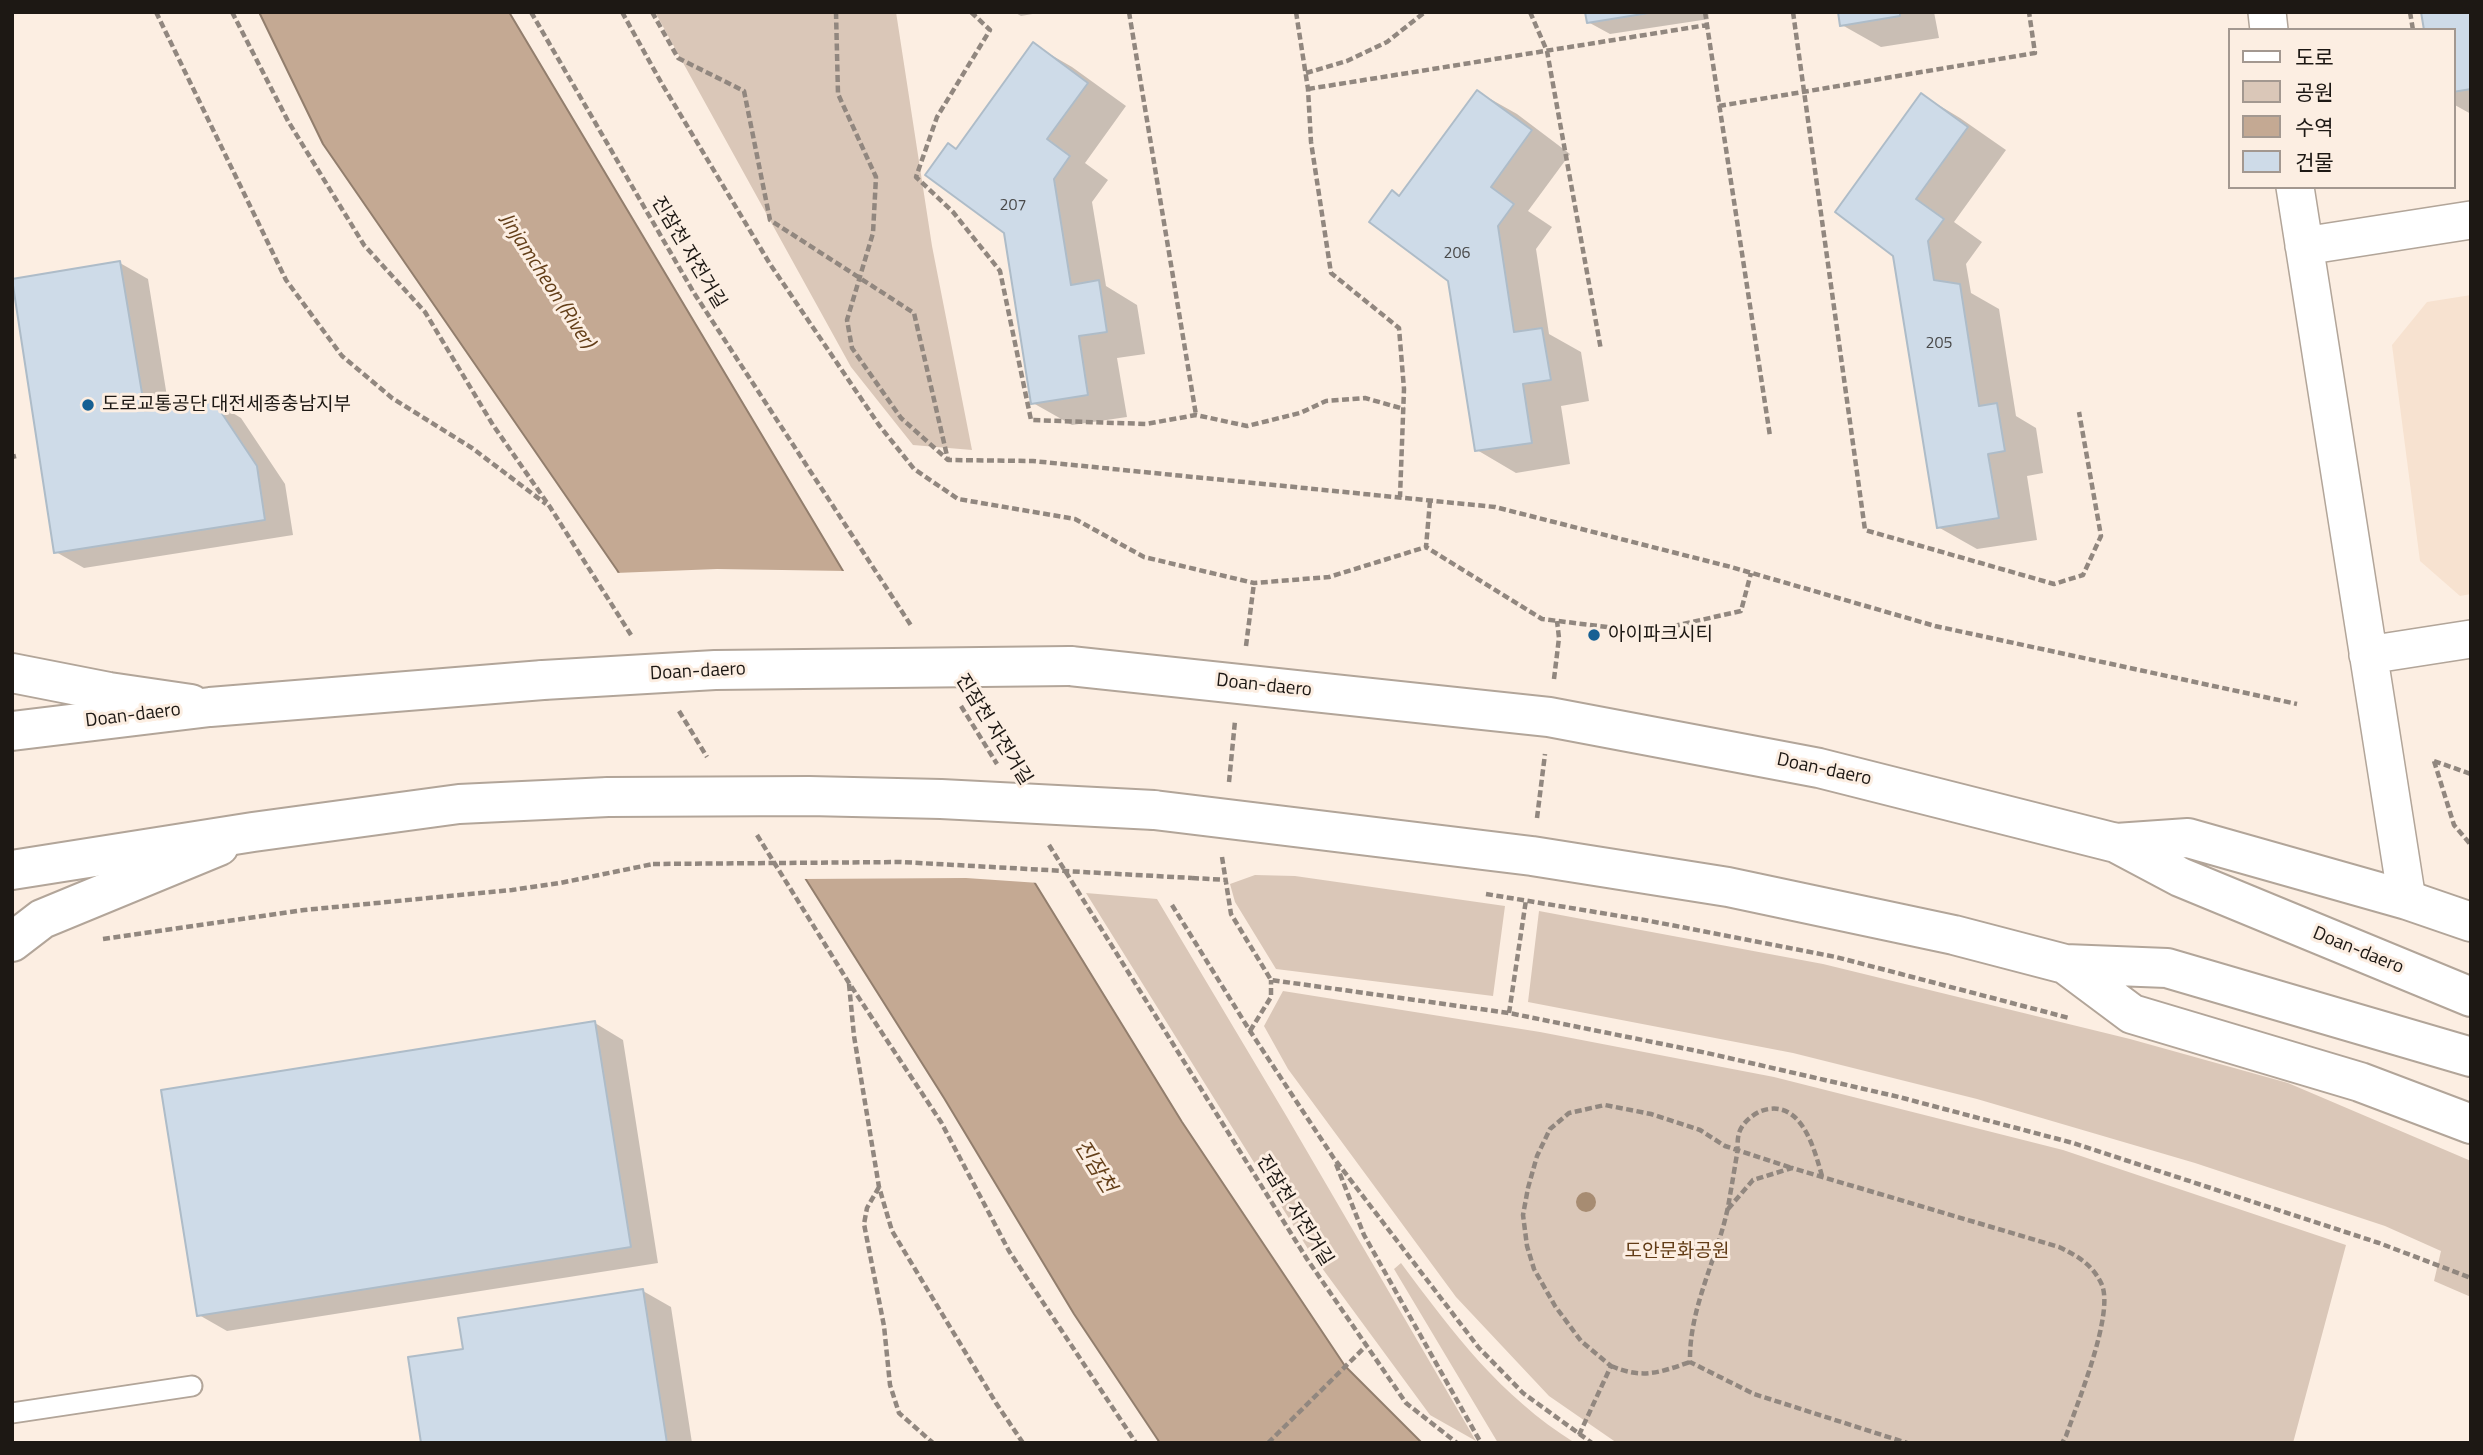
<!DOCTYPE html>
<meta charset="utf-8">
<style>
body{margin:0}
#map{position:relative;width:2483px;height:1455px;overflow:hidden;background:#fceee2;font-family:"Titillium Web","Noto Sans KR",sans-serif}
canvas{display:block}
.frame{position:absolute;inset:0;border:14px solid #1d1814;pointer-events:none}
.legend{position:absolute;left:2228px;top:28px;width:228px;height:161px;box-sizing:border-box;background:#fceee2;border:2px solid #a39890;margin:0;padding:9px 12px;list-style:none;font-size:21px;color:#1d1814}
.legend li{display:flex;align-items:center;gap:14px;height:35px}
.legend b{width:35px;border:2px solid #a39890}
</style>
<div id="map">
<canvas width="2483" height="1455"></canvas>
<div class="frame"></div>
<ul class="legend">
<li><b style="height:9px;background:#fff"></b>도로</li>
<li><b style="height:19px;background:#dac7b8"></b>공원</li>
<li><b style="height:19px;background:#c4a993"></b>수역</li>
<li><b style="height:19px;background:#cedbe8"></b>건물</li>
</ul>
</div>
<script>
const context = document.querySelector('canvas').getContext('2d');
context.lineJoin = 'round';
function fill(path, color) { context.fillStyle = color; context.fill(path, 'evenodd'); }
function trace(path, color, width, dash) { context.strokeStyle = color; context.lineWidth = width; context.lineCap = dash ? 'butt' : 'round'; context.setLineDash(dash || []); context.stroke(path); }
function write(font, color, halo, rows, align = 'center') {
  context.font = font + ' "Titillium Web","Noto Sans KR",sans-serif'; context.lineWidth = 6; context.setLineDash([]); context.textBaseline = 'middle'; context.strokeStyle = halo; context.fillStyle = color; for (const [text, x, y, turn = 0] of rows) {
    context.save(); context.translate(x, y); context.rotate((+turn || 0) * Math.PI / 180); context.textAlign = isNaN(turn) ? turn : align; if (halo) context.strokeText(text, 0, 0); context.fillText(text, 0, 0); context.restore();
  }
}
fill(new Path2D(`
 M2471 295V594L2460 596 2420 561 2392 345 2427 302Z`), '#f7e2d0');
fill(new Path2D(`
 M655 12H896L932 246 972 450 913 445 851 367Z
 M1255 875 1295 876 1505 906 1493 996 1276 969 1235 902 1230 884Z
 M1086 893 1157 899 1287 1117 1476 1441 1430 1415 1308 1249Z
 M1539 911 1823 964 2130 1039 2288 1083 2471 1161V1297L2434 1281 2441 1251 2385 1226 2195 1163 1977 1099 1793 1053 1528 1002Z
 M1283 991 1540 1032 1774 1077 2063 1150 2346 1245 2293 1443H1617L1549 1396 1456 1297 1288 1069 1264 1026Z
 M1401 1263C1454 1334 1499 1395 1575 1443H1498L1394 1269Z`), '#dac7b8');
const water = new Path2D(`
 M259 12H509L852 586 1182 1122 1345 1366 1422 1443H1160L1074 1314 944 1098 800 870 617 570 323 144Z`);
fill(water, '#c4a993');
trace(water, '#927e6d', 2);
fill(new Path2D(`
 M717 569 847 571 1039 883 966 878 801 879 615 573Z`), '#fceee2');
fill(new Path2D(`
 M1014 12H1044L1021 16Z
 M1587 12H1708L1709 19 1610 34 1588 22Z
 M1840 12H1934L1939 38 1881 47 1842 25Z
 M2471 12V114L2453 104V30Z
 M1034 45 1072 67 1126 106 1085 163 1108 180 1092 202 1106 286 1137 305 1145 354 1117 358 1127 417 1072 425 1033 403 1006 232 957 150Z
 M1478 92 1517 114 1570 154 1528 211 1552 227 1536 249 1549 334 1581 352 1589 401 1561 406 1570 464 1516 473 1477 450 1450 280 1401 197Z
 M1922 95 1960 118 2006 150 1954 222 1982 242 1966 264 1971 293 1999 309 2016 416 2036 428 2043 473 2027 476 2037 540 1977 549 1938 527 1895 255Z
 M120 263 148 279 169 409 213 401 241 418 285 484 293 535 84 568 56 552Z
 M595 1023 623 1040 658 1263 227 1331 199 1315Z
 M643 1291 671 1307 692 1443H423L465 1350Z`), '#0003');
const building = new Path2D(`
 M1585 12H1655L1587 23Z
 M1838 12H1900V16L1840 26Z
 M2421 12H2471V89L2453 92V30H2424Z
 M1033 42 1088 83 1047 139 1070 156 1054 179 1071 285 1099 280 1107 332 1079 336 1088 395 1031 404 1004 233 925 175 948 143 956 149Z
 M1477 90 1532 130 1491 187 1514 204 1498 226 1514 332 1542 328 1551 380 1523 384 1532 443 1475 451 1448 281 1369 222 1392 190 1399 196Z
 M1921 93 1968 127 1916 199 1944 219 1928 241 1934 280 1960 284 1979 406 1997 403 2005 451 1988 454 1999 518 1937 528 1893 256 1835 212Z
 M120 261 145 411 213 400 257 466 265 520 54 553 12 279Z
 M595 1021 631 1247 197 1316 161 1090Z
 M643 1289 667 1443H421L408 1357 463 1349 458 1318Z`);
fill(building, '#cedbe8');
trace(building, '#aebcc8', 2);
const service = new Path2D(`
 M12 1413 192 1386`);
const minor = new Path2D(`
 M2267 12 2269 30
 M2295 187 2407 900
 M2304 246 2471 220
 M2368 655 2471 639`);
const tertiary = new Path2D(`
 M12 673 109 692 191 704
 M12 942 42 919 219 846`);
const secondary = new Path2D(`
 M1070 666 1549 717 1819 768 2116 843 2180 877 2471 997
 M12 731 210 707 543 680
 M1154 810 1532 856 1728 887 1954 935 2065 964 2167 968 2471 1057
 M2116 843 2188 838 2407 900 2471 922
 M12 870 253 832 459 804 608 797
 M2065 964 2132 1014 2360 1082 2471 1124`);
trace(service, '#b2a599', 23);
trace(minor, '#b2a599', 40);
trace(tertiary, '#b2a599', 42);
trace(secondary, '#b2a599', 42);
trace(new Path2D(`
 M156 12 286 280 342 356 392 398 472 448 546 504
 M232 12 288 121 364 245 425 312 493 425 550 507 631 635
 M531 12 694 293 912 627
 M622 12 662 84 770 264 879 425 914 469 958 499 1075 519 1144 557 1254 583 1329 577 1426 547
 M652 12 678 58 744 91 770 220 914 313 948 460 1033 461 1495 507 1731 567 1935 626 2297 704
 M836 12 838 94 876 177 873 233 847 320 852 348 901 418 948 460
 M971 12 990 30 937 117 916 177 953 212 1000 271 1031 420 1146 424 1196 415 1247 426 1300 413 1326 401 1365 398 1404 409
 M1129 12 1196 415
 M1296 12 1308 89 1311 142 1331 273 1399 328 1404 389 1400 497
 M1530 12 1547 51 1601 350
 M1705 12 1770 436
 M1793 12 1865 530 2054 584 2083 575 2101 536 2079 412
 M2410 12 2413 30
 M1306 73 1347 61 1387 42 1425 12
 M1308 89 1707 25
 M1719 106 2035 53 2029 12
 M12 457 16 456
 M1430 501 1426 547 1542 619 1647 632 1741 611 1751 573
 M1246 646 1254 583
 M1554 679 1559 638 1557 621
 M961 706 997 764
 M679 711 707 757
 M2434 761 2454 825 2471 845
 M2434 761 2471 774
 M1229 782 1235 721
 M1537 818 1545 754
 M757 835 849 983 941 1122 1009 1251 1136 1443
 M1049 845 1307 1259 1406 1403 1457 1443
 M1222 857 1231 914 1271 980 1509 1013 1707 1053 1899 1097 2073 1143 2379 1243 2471 1278
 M1192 878 1227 880
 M1486 894 1650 921 1836 957 2069 1018
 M1172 905 1250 1031 1333 1157 1479 1348 1523 1393 1592 1443
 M103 939 304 910 512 890 560 883 653 864
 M849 984 854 1036 879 1187 892 1231 996 1403 1023 1443
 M1509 1013 1526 900
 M1250 1031 1271 997V980
 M1336 1164 1364 1235 1481 1443
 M1822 1176C1814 1148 1801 1097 1761 1111 1752 1115 1742 1123 1739 1133 1737 1139 1738 1148 1737 1154 1734 1172 1731 1190 1728 1207 1717 1260 1689 1307 1690 1362L1754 1394 1907 1443
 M879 1187 867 1208 864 1224 884 1326 890 1385 899 1413 933 1443
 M1728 1209 1753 1180 1792 1168 2059 1247C2078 1256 2093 1265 2102 1285 2114 1315 2077 1404 2066 1436L2062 1443
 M1611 1366C1643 1379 1658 1373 1690 1362
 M1579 1435 1611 1366 1581 1341 1555 1306 1534 1269 1527 1246 1523 1215 1528 1188 1537 1156 1550 1129 1569 1113 1605 1105 1651 1114 1700 1130 1725 1146 1792 1168
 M1268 1443 1366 1346`), '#91877f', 4.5, [7, 3.5]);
trace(service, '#fff', 19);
trace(minor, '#fff', 37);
trace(tertiary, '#fff', 38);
trace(secondary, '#fff', 38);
const secondaryBridge = new Path2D(`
 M543 680 715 670 1070 666
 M608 797 809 796 941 799 1154 810`);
trace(secondaryBridge, '#b2a599', 42, []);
trace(new Path2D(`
 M653 864 901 862 1192 878`), '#91877f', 4.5, [7, 3.5]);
trace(secondaryBridge, '#fff', 38);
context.fillStyle = '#a78c72';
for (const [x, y] of [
 [1586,1202]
]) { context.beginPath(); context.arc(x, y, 10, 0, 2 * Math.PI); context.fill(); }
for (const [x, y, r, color] of [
 [88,405,7,"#166093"],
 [1594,635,7,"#166093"]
]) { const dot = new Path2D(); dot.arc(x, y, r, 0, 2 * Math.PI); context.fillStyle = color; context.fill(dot); trace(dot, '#fceee2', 2.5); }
write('16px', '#494949', null, [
 ["207",1013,206],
 ["206",1457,254],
 ["205",1939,344]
]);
write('19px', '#1d1814', '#fceee2', [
 ["진잠천 자전거길",688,253,59],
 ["Doan-daero",698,672,-3],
 ["Doan-daero",1264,686,6],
 ["Doan-daero",133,716,-7],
 ["진잠천 자전거길",993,730,58],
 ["Doan-daero",1824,770,12],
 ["Doan-daero",2358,951,22],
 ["진잠천 자전거길",1294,1211,58]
]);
write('19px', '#1d1814', '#fceee2', [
 ["도로교통공단 대전세종충남지부",102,405],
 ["아이파크시티",1608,635]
], 'left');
write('19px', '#623c16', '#fceee2', [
 ["도안문화공원",1677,1252]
]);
write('italic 21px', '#643f19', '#fceee2', [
 ["Jinjamcheon (River)",546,281,57],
 ["진잠천",1094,1167,58]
]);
</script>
